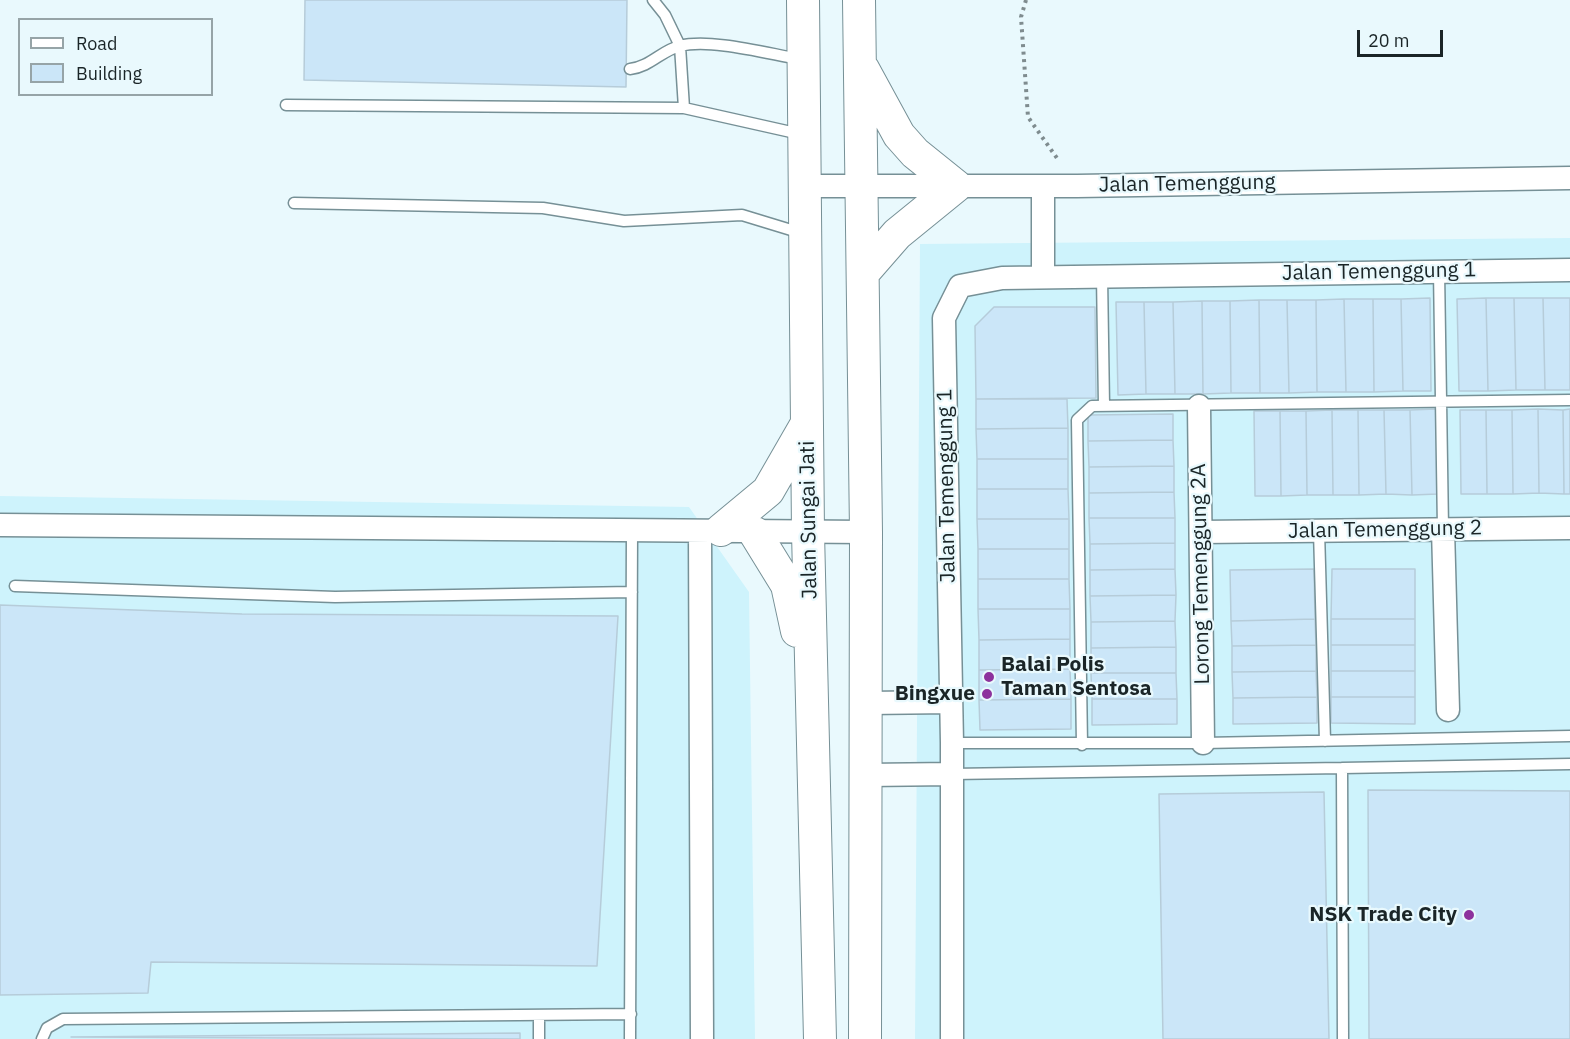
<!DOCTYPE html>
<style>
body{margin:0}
#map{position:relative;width:1570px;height:1039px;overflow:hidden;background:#e9f9fd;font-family:"IBM Plex Sans",sans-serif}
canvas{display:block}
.legend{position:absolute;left:18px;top:18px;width:195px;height:78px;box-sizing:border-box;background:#e9f9fd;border:2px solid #96a4a7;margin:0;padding:8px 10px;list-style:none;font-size:18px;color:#1a2527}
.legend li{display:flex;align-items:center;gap:12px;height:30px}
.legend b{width:30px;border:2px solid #96a4a7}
.scale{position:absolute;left:1357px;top:30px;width:86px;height:27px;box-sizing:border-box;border:3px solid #1a2527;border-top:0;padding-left:8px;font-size:18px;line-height:21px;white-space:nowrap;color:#1a2527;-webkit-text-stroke:4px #e9f9fd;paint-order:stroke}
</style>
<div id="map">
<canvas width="1570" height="1039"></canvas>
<ul class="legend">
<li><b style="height:8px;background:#fff"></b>Road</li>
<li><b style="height:16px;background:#cbe6f8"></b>Building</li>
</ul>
<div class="scale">20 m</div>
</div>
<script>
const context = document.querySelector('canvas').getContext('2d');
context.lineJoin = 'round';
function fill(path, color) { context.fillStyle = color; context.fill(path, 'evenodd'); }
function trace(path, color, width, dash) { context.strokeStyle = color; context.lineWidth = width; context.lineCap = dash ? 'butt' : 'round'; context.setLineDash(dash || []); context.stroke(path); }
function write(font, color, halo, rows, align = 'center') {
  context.font = font + ' "IBM Plex Sans",sans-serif'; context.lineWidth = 4.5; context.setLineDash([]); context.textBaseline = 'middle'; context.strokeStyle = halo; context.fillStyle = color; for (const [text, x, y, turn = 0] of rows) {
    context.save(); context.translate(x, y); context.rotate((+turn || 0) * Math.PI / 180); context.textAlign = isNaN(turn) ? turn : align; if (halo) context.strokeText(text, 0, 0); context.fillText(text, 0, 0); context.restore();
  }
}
fill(new Path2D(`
 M1570 238V1039H915L920 244Z
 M0 496 689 507 749 592 755 1039H0Z`), '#cef3fc');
const building = new Path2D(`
 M305 0H627L626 87 304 80Z
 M1430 298 1431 391H1403L1401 299Z
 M1486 298H1514L1516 390 1488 391Z
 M1486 298 1488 391H1459L1457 299Z
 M1514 298H1543L1545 390H1516Z
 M1543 298H1570V390H1545Z
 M1344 299 1346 392H1317L1316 300Z
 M1344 299H1373L1374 392H1346Z
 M1373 299H1401L1403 391 1374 392Z
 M1259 300 1260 393H1231L1230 301Z
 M1259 300H1287L1289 393H1260Z
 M1287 300H1316L1317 392 1289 393Z
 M1202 301 1203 394H1175L1173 302Z
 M1202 301H1230L1231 393 1203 394Z
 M1116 302H1144L1146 394 1118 395Z
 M1144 302H1173L1175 394H1146Z
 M994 307H1095L1096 398 976 399 975 326Z
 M976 399H1067L1068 428 976 429Z
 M1436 409 1438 494 1412 495 1410 410Z
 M1538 409 1563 410 1564 494 1539 493Z
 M1538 409 1539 493 1513 494 1512 410Z
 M1570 409V494H1564L1563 410Z
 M1332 410H1358L1359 495H1333Z
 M1332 410 1333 495H1307L1306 411Z
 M1358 410H1384L1386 494 1359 495Z
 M1384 410H1410L1412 495 1386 494Z
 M1460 410H1486L1487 494H1461Z
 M1486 410H1512L1513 494H1487Z
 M1254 411H1280L1281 496H1255Z
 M1280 411H1306L1307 495 1281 496Z
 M1173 414V440L1088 441V415Z
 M1068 428V459H977L976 429Z
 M1173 440 1174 466 1089 467 1088 441Z
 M977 459H1068V489H977Z
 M1174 466V492L1089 493V467Z
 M977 489H1068L1069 519H977Z
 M1174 492 1175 518H1089V493Z
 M1089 518H1175V543L1090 544Z
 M977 519H1069V549H978Z
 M1175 543V569L1090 570V544Z
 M978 549H1069V579H978Z
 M1175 569 1176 595 1090 596V570Z
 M1314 569 1315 619 1231 621 1230 570Z
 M1332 569H1415V619H1331Z
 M978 579H1069L1070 609H978Z
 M1176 595 1175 621 1091 622 1090 596Z
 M0 605 242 614 618 616 597 966 151 962 148 993 0 995Z
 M978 609H1070V639L979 640Z
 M1315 619 1316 645 1232 646 1231 621Z
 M1331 619H1415V645H1331Z
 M1175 621 1176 647 1091 648V622Z
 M1070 639V669L979 670V640Z
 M1316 645V671L1232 672V646Z
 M1331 645H1415V671H1331Z
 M1176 647V673H1091V648Z
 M1070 669 1071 699 979 700V670Z
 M1316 671 1317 697 1233 698 1232 672Z
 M1331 671H1415V697H1331Z
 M1091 673H1176L1177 699H1092Z
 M1317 697V723L1233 724V698Z
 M1331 697H1415V724L1331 723Z
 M1071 699V729L980 730 979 700Z
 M1092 699H1177V724L1092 725Z
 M1368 790 1570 791V1039H1369Z
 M1324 792 1329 1039H1163L1159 794Z
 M520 1033V1039L71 1037Z`);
fill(building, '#cbe6f8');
trace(building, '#b6ccd9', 1.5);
const lane = new Path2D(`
 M653 0 665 15 680 46 684 108
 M630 69C650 67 662 50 680 46 710 38 769 54 800 59
 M286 105 684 108 800 134
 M294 203 543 208 624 221 742 215 801 233
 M1439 271 1443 529
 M1102 276 1104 406
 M1319 531 1325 741
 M15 586 335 597 632 592
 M952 743H1203L1570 736
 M1082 745 1077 420 1092 406 1570 400
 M1342 768 1570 764
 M952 774 1342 768 1343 1039
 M539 1015V1039
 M42 1039 47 1028 63 1019 631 1014
 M630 1039 632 531`);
const street = new Path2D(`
 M804 186H1077L1570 178
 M1043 186V277
 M1199 406 1203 743
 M0 525 866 532
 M1443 529 1448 710
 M700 532 702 1039
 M1201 532 1570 528
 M867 703 951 702
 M866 775 952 774
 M952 1039V743L944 318 960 286 1002 278 1570 270`);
const secondary = new Path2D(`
 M803 0 808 532 820 1039
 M859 0 866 532 865 1039
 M863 69 899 135 915 153 956 186 897 234 863 273
 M721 530 768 491 806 425
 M755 533 787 585 797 631`);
trace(lane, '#769096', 13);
trace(street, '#769096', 25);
trace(secondary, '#769096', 34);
trace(new Path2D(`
 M1026 0 1021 17 1028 117 1059 161`), '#7f8c8f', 4, [3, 4.5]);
trace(lane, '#fff', 10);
trace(street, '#fff', 22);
trace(secondary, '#fff', 32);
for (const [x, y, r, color] of [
 [989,677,6,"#8d329d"],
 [987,694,6,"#8d329d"],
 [1469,915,6,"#8d329d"]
]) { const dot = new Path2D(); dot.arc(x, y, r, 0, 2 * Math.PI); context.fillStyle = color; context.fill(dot); trace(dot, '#e9f9fd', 2); }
write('21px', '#1a2527', '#e9f9fd', [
 ["Jalan Temenggung",1187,184,-1],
 ["Jalan Temenggung 1",1379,272,-1],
 ["Jalan Temenggung 1",947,486,-91],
 ["Jalan Sungai Jati",809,520,-91],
 ["Jalan Temenggung 2",1385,530,-1],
 ["Lorong Temenggung 2A",1201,574,-91]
]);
write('bold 21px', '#1a2527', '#e9f9fd', [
 ["Balai Polis",1001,665,"left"],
 ["Taman Sentosa",1001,689,"left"],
 ["Bingxue",975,694],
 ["NSK Trade City",1457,915]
], 'right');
</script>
